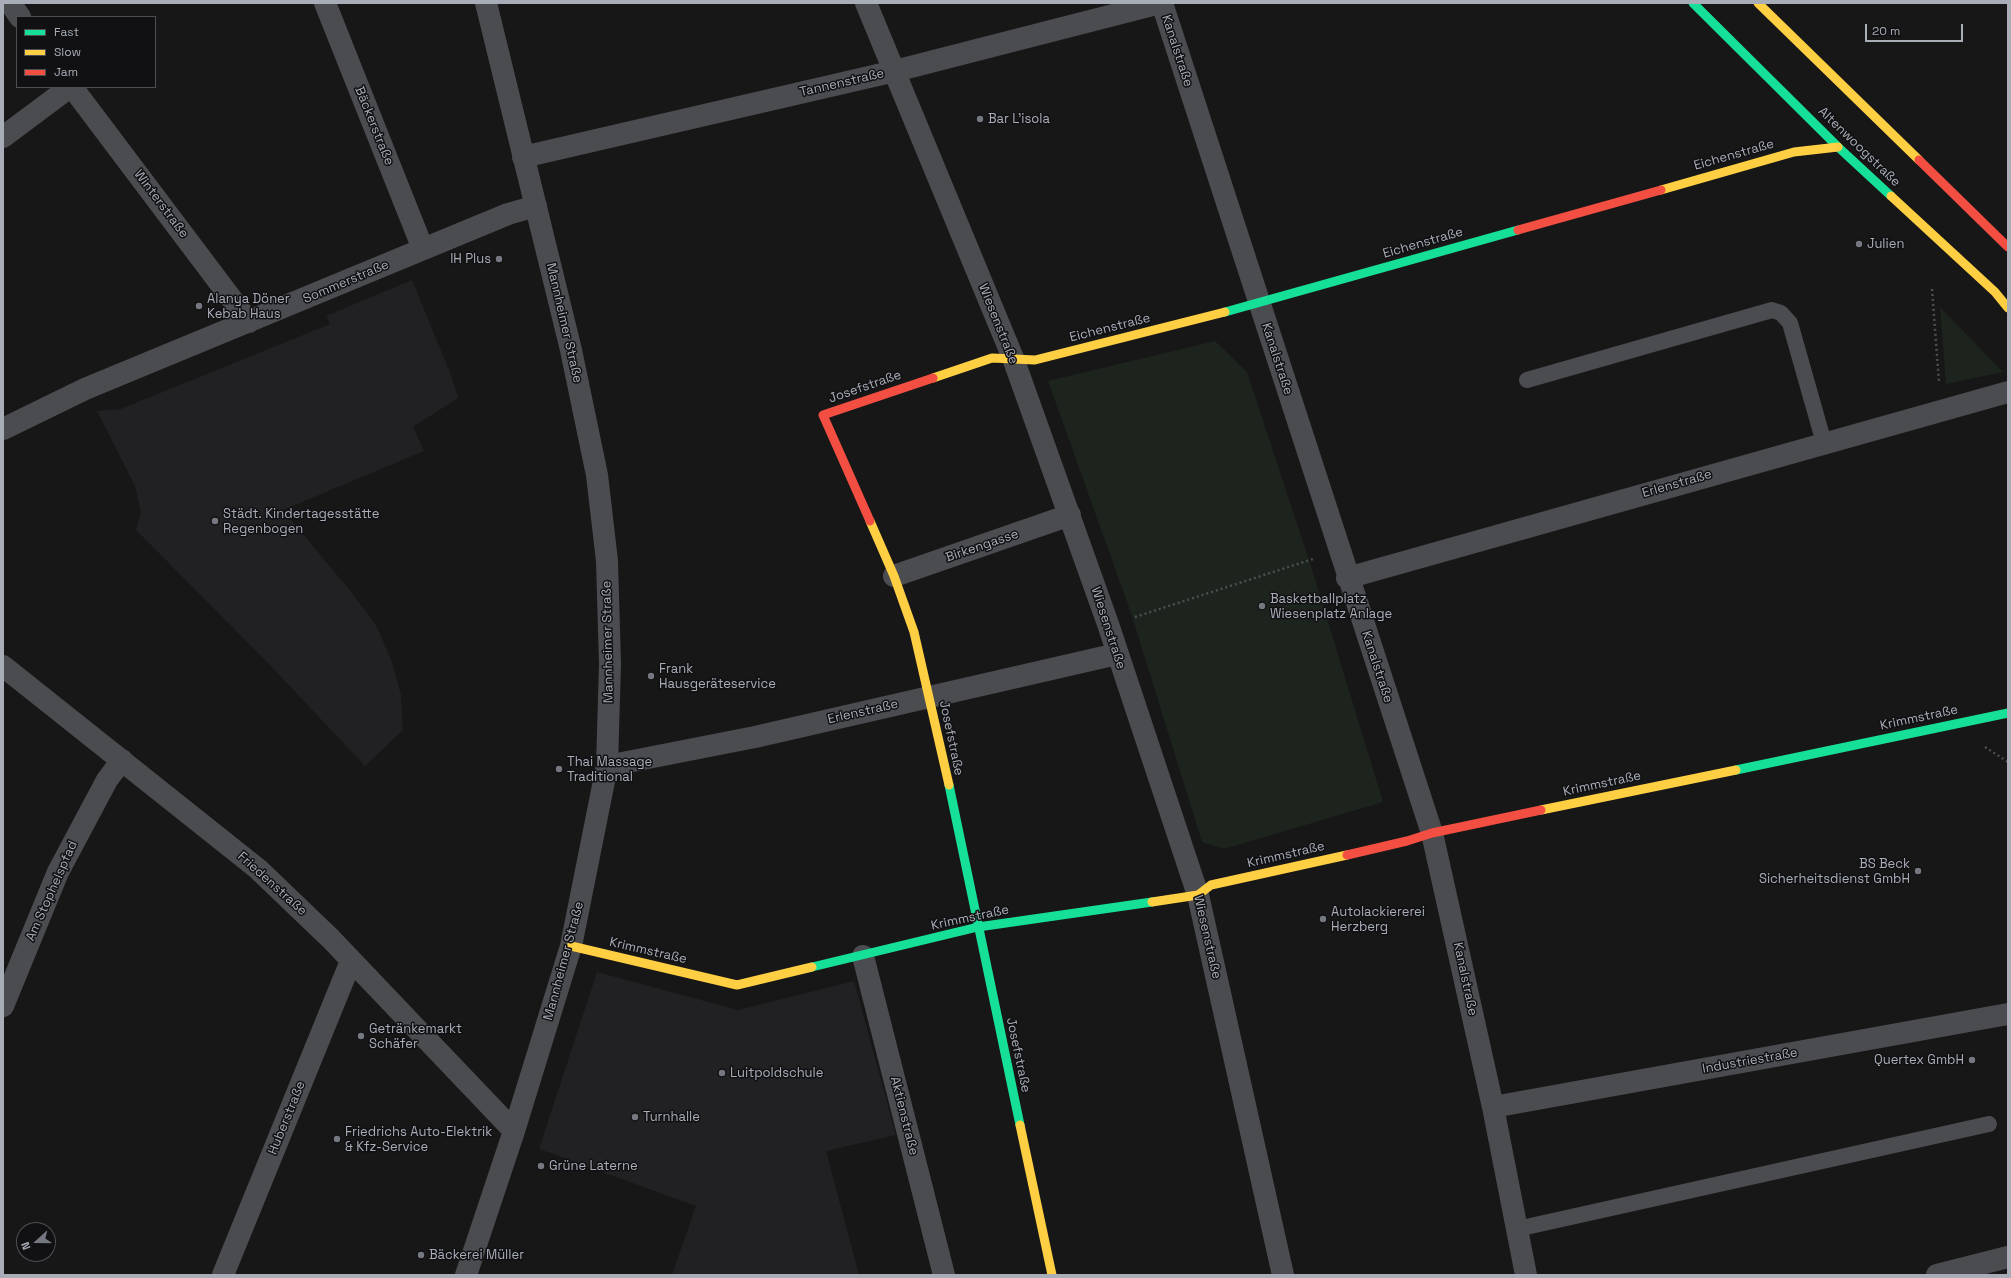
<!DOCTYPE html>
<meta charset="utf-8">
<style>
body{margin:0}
#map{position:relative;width:2011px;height:1278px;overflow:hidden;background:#171717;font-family:"Space Grotesk",sans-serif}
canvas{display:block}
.frame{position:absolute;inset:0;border:4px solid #a8adb8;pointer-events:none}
.legend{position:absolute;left:16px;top:16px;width:140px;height:72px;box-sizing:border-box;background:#111113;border:1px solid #4d4f55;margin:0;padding:5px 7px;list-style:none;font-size:12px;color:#a8adb8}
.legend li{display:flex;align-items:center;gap:8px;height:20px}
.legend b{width:20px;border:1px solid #4d4f55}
.north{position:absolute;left:16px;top:1222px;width:40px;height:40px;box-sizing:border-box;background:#111113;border:1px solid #4d4f55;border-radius:50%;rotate:249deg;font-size:11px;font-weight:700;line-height:16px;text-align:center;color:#a8adb8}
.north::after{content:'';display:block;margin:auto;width:14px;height:18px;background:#757880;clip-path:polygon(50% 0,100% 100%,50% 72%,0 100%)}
.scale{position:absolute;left:1865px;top:24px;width:98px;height:18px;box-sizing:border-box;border:2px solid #a8adb8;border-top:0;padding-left:5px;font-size:12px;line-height:14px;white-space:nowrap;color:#a8adb8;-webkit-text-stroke:3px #111113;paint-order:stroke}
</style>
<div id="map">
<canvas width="2011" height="1278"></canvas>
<div class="frame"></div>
<ul class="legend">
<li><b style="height:5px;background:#16e098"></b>Fast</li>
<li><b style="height:5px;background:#ffcf43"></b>Slow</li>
<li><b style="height:5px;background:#f24e42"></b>Jam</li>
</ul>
<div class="north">N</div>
<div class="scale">20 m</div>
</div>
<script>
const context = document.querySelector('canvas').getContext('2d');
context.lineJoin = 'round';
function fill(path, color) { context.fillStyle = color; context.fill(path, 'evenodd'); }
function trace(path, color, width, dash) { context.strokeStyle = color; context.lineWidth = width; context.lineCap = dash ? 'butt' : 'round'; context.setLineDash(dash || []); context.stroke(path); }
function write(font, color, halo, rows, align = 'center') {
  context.font = font + ' "Space Grotesk",sans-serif'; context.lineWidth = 3; context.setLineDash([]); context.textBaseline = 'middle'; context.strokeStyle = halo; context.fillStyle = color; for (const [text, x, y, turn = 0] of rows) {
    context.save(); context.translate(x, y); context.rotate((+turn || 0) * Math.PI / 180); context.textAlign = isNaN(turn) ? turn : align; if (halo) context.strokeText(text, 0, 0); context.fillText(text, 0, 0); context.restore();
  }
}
fill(new Path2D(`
 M412 280 451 375 458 398 413 427 424 451 283 510 352 593 377 627 392 662 401 695 403 730 365 766 269 664 136 530 141 512 135 486 97 411 121 409 330 324 326 316Z
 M597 972 738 1010 854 981 896 1135 826 1151 859 1275H672L696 1206 539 1149Z`), '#212123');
fill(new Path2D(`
 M1940 307 2003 372 1946 384Z
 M1215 341 1247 372 1311 566 1383 802 1224 849 1202 842 1132 616 1048 381Z`), '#1d241e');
trace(new Path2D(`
 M1932 289 1939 382
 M1135 617 1313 559
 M1985 747 2008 762`), '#4d4e52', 2.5, [2, 3]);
trace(new Path2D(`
 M1527 380 1772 310 1781 313 1790 323 1824 443
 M1517 1229 1989 1124`), '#4b4c50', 16);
trace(new Path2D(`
 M10 3 20 17
 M325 3 423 249
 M866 3 1013 358 1108 624 1198 895 1283 1275
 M1162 3 1432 833 1493 1107 1526 1275
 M72 87 249 322
 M3 137 70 87
 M523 157 895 71 1160 3
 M3 429 85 389 508 214 536 206
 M894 576 1070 515
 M1347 578 2008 392
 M3 666 258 869 331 939 514 1131
 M607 766 755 737 1117 654
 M863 956 944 1275
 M3 1006 58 872 107 780 122 760
 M1493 1107 2008 1014
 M223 1275 351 961
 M466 1275 514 1131 571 946 607 766 610 664 607 561 597 475 571 350 486 3
 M1937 1275 2008 1257`), '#4b4c50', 22);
trace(new Path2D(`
 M1693 3 1838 147 1891 196
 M1225 312 1518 230
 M1736 770 2008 713
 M949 785 1020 1125
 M812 967 978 927 1152 902`), '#16e098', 9);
trace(new Path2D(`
 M1758 3 1919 160
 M1661 190 1794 152 1838 147
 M1891 196 1995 292 2008 308
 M933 378 992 358 1035 360 1225 312
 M870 521 894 576 914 632 949 785
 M1541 810 1736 770
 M1152 902 1198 895 1211 885 1347 855
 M571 946 737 985 812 967
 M1020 1125 1052 1275`), '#ffcf43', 9);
trace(new Path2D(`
 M1919 160 2008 247
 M1518 230 1661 190
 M870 521 823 415 933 378
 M1347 855 1407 841 1432 833 1541 810`), '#f24e42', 9);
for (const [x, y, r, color] of [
 [980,119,4,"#757880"],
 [1859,244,4,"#757880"],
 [499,259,4,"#757880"],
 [199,306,4,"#757880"],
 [215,521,4,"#757880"],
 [1262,606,4,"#757880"],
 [651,676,4,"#757880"],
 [559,769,4,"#757880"],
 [1918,871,4,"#757880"],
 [1323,919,4,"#757880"],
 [361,1036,4,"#757880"],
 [1972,1060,4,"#757880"],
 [722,1073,4,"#757880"],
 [635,1117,4,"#757880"],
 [337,1139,4,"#757880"],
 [541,1166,4,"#757880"],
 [421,1255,4,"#757880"]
]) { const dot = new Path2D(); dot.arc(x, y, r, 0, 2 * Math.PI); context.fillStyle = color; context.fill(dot); trace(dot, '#111113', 1.5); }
write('13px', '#a8adb8', '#111113', [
 ["Kanalstraße",1177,51,72],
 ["Tannenstraße",842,83,-13],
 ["Bäckerstraße",374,126,68],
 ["Altenwoogstraße",1859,147,44],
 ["Eichenstraße",1734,155,-16],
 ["Winterstraße",161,204,53],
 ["Eichenstraße",1423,243,-16],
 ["Sommerstraße",346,282,-23],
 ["Mannheimer Straße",564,323,77],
 ["Wiesenstraße",998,324,68],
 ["Eichenstraße",1110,328,-14],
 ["Kanalstraße",1277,359,72],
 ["Josefstraße",865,387,-19],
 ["Erlenstraße",1677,484,-16],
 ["Birkengasse",982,546,-19],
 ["Wiesenstraße",1108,628,72],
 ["Mannheimer Straße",608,642,-91],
 ["Kanalstraße",1377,667,72],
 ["Erlenstraße",863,712,-13],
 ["Krimmstraße",1919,718,-12],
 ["Josefstraße",951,738,78],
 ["Krimmstraße",1602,784,-12],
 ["Krimmstraße",1286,855,-13],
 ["Friedenstraße",272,884,42],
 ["Am Stophelspfad",52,891,-66],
 ["Krimmstraße",970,918,-12],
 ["Wiesenstraße",1207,937,77],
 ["Krimmstraße",648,951,13],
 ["Mannheimer Straße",564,961,-75],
 ["Kanalstraße",1465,979,78],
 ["Josefstraße",1018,1055,78],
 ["Industriestraße",1750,1061,-10],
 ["Aktienstraße",904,1116,76],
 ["Huberstraße",287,1118,-68]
]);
write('13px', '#a8adb8', '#111113', [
 ["Bar L'isola",988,119],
 ["Julien",1867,244],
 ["IH Plus",491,259,"right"],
 ["Alanya Döner",207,299],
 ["Kebab Haus",207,314],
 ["Städt. Kindertagesstätte",223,514],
 ["Regenbogen",223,529],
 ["Basketballplatz",1270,599],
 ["Wiesenplatz Anlage",1270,614],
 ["Frank",659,669],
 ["Hausgeräteservice",659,684],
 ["Thai Massage",567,762],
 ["Traditional",567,777],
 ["BS Beck",1910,864,"right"],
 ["Sicherheitsdienst GmbH",1910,879,"right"],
 ["Autolackiererei",1331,912],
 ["Herzberg",1331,927],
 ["Getränkemarkt",369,1029],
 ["Schäfer",369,1044],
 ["Quertex GmbH",1964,1060,"right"],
 ["Luitpoldschule",730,1073],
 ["Turnhalle",643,1117],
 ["Friedrichs Auto-Elektrik",345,1132],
 ["& Kfz-Service",345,1147],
 ["Grüne Laterne",549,1166],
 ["Bäckerei Müller",429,1255]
], 'left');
</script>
